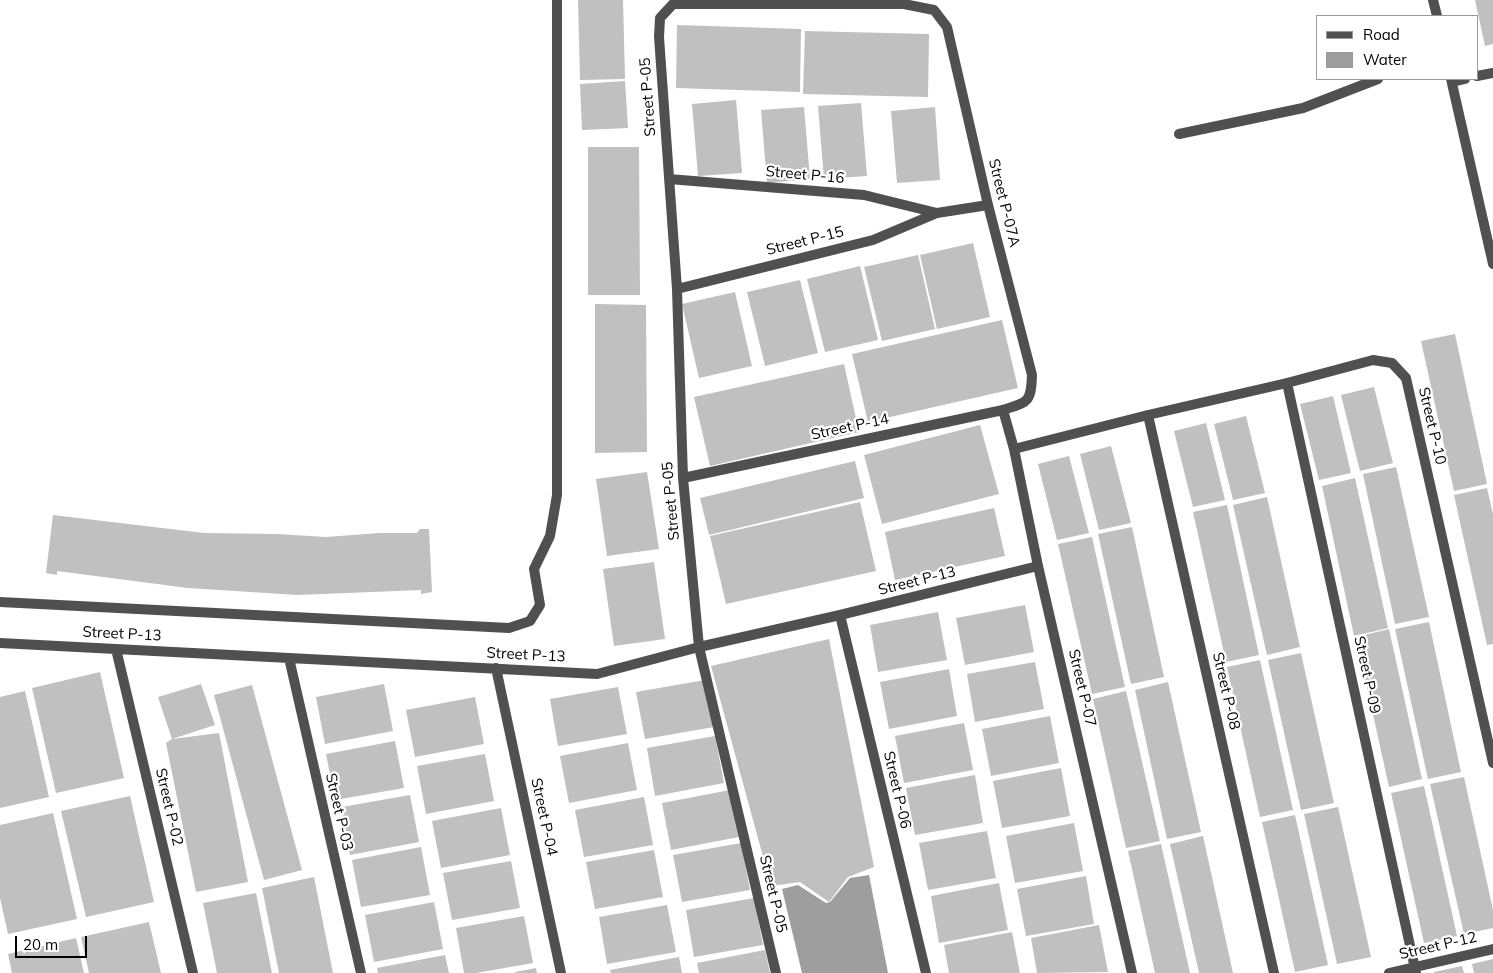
<!DOCTYPE html>
<style>
body{margin:0}
#map{position:relative;width:1493px;height:973px;overflow:hidden;background:#fff;font-family:Mulish,sans-serif}
canvas{display:block}
.legend{position:absolute;left:1316px;top:15px;width:162px;height:65px;box-sizing:border-box;background:#fff;border:1px solid #999;margin:0;padding:6px 9px;list-style:none;font-size:15px;color:#000}
.legend li{display:flex;align-items:center;gap:10px;height:25px}
.legend b{width:25px;border:1px solid #999}
.scale{position:absolute;left:15px;top:936px;width:72px;height:22px;box-sizing:border-box;border:2px solid #000;border-top:0;padding-left:6px;font-size:15px;line-height:18px;white-space:nowrap;color:#000;-webkit-text-stroke:4px #fff;paint-order:stroke}
</style>
<div id="map">
<canvas width="1493" height="973"></canvas>
<ul class="legend">
<li><b style="height:6px;background:#505050"></b>Road</li>
<li><b style="height:14px;background:#9e9e9e"></b>Water</li>
</ul>
<div class="scale">20 m</div>
</div>
<script>
const context = document.querySelector('canvas').getContext('2d');
context.lineJoin = 'round';
function fill(path, color) { context.fillStyle = color; context.fill(path, 'evenodd'); }
function trace(path, color, width, dash) { context.strokeStyle = color; context.lineWidth = width; context.lineCap = dash ? 'butt' : 'round'; context.setLineDash(dash || []); context.stroke(path); }
function write(font, color, halo, rows, align = 'center') {
  context.font = font + ' Mulish,sans-serif'; context.lineWidth = 4.5; context.setLineDash([]); context.textBaseline = 'middle'; context.strokeStyle = halo; context.fillStyle = color; for (const [text, x, y, turn = 0] of rows) {
    context.save(); context.translate(x, y); context.rotate((+turn || 0) * Math.PI / 180); context.textAlign = isNaN(turn) ? turn : align; if (halo) context.strokeText(text, 0, 0); context.fillText(text, 0, 0); context.restore();
  }
}
fill(new Path2D(`
 M869 875 888 973H802L782 889 798 885 826 903 830 902 850 878Z`), '#9e9e9e');
fill(new Path2D(`
 M578 0H623L625 79 580 80Z
 M1475 0H1493V44L1485 46Z
 M677 25 801 29 800 92 676 88Z
 M805 31 929 34 928 97 803 94Z
 M625 81 628 128 582 130 580 84Z
 M736 100 742 173 698 176 692 104Z
 M861 103 867 176 824 179 818 106Z
 M804 107 810 179 767 183 761 110Z
 M935 107 940 180 897 183 891 111Z
 M588 147H639L640 295H588Z
 M973 243 990 317 937 329 920 255Z
 M918 255 935 329 882 341 864 267Z
 M860 266 878 340 825 352 807 279Z
 M800 280 818 353 765 366 747 292Z
 M735 292 752 366 699 378 682 304Z
 M595 304 646 305 647 452 595 453Z
 M1002 320 1018 388 868 422 852 354Z
 M1455 334 1487 484 1454 491 1421 341Z
 M844 364 859 432 710 466 694 397Z
 M1374 387 1393 463 1360 471 1341 395Z
 M1333 396 1351 473 1319 480 1300 404Z
 M1246 416 1265 493 1233 500 1214 424Z
 M1206 423 1225 500 1193 507 1174 431Z
 M980 425 999 494 882 524 864 455Z
 M1111 446 1131 523 1099 530 1080 454Z
 M1069 456 1089 533 1057 540 1038 464Z
 M855 461 864 498 709 535 700 498Z
 M1396 467 1429 617 1395 624 1363 474Z
 M647 472 659 549 607 556 596 479Z
 M1355 478 1388 628 1354 636 1322 486Z
 M1487 488 1493 514V644L1487 645 1454 495Z
 M1267 497 1300 647 1267 655 1233 505Z
 M860 502 876 571 726 604 710 536Z
 M1227 505 1259 655 1226 662 1193 512Z
 M994 508 1005 556 895 580 885 532Z
 M53 515 204 533 277 534 326 537 379 533H417L420 529H429L432 592 421 594V590L297 595 188 588 57 571V575L46 573Z
 M1132 527 1164 677 1131 684 1098 534Z
 M1092 537 1125 687 1092 694 1058 544Z
 M654 562 665 639 614 646 603 569Z
 M1025 605 1034 652 965 665 956 618Z
 M938 612 947 660 878 672 870 625Z
 M1429 622 1461 772 1428 779 1395 629Z
 M1389 629 1422 779 1389 787 1356 637Z
 M829 639 874 867 848 877 829 902 800 882 771 886 711 666Z
 M1301 653 1334 803 1301 810 1268 660Z
 M1260 660 1293 810 1260 817 1227 667Z
 M1035 662 1044 709 975 722 967 674Z
 M949 669 957 716 889 729 880 682Z
 M100 672 124 778 56 793 32 688Z
 M705 680 714 727 645 739 636 692Z
 M1168 682 1201 832 1167 839 1135 690Z
 M201 684 215 725 172 739 219 733 248 882 196 892 166 743 172 739 158 697Z
 M384 684 393 731 325 744 316 697Z
 M252 685 302 870 264 880 214 695Z
 M618 687 627 734 558 746 550 699Z
 M25 691 49 797 0 808V697Z
 M1126 691 1160 841 1126 848 1093 699Z
 M475 697 484 744 415 757 406 710Z
 M1050 716 1059 763 991 776 982 729Z
 M964 723 973 770 904 783 895 736Z
 M715 736 724 783 655 796 647 748Z
 M395 741 404 788 335 800 326 754Z
 M628 743 637 790 569 803 560 756Z
 M485 754 494 801 426 814 417 766Z
 M1061 768 1070 816 1002 828 993 781Z
 M975 775 983 823 915 835 906 788Z
 M1464 777 1493 910V928L1464 934 1430 784Z
 M1424 786 1457 936 1424 943 1391 793Z
 M730 790 739 837 671 850 662 803Z
 M410 795 419 842 350 855 342 807Z
 M130 796 154 902 86 917 61 811Z
 M644 797 653 845 584 857 575 810Z
 M1338 807 1371 957 1337 964 1304 814Z
 M501 808 510 855 441 868 432 821Z
 M53 813 77 919 8 934 0 898V825Z
 M1295 815 1328 965 1295 972 1262 822Z
 M1074 823 1083 871 1015 883 1006 836Z
 M987 831 996 878 928 890 919 843Z
 M1203 836 1233 973H1199L1170 844Z
 M741 843 750 890 682 902 673 855Z
 M1161 844 1190 973H1155L1128 851Z
 M421 847 430 895 361 907 352 860Z
 M654 850 663 897 595 909 586 862Z
 M511 861 520 908 452 920 443 873Z
 M1086 876 1094 924 1026 936 1017 889Z
 M314 877 333 973H279L262 888Z
 M999 883 1008 930 939 943 931 896Z
 M256 893 272 973H217L203 903Z
 M754 898 763 945 694 957 686 910Z
 M434 902 443 949 374 962 365 915Z
 M667 905 676 952 607 964 599 917Z
 M524 916 533 963 476 973H464L456 928Z
 M149 922 161 973H89L81 937Z
 M1099 925 1108 972 1037 973 1031 938Z
 M1012 932 1020 973H949L944 945Z
 M76 938 84 973H12L8 954Z
 M765 950 770 973H699L697 963Z
 M445 955 449 973H378L377 968Z
 M679 957 682 973H611L610 970Z
 M1493 959V973H1474L1472 964Z
 M1462 966 1464 973H1434V972Z
 M536 968 537 973H515V972Z`), '#c0c0c0');
trace(new Path2D(`
 M0 602 509 628 530 621 540 605 534 569 550 536 557 495V0`), '#505050', 10);
trace(new Path2D(`
 M1433 0 1437 16
 M1477 76 1493 73
 M1451 79 1493 264
 M1452 82 1465 79
 M1179 134 1303 108 1378 79
 M669 179 864 195 937 213
 M677 289 873 240 937 213 988 205
 M1287 383 1416 973
 M1003 410 1014 449 1038 566 1132 973
 M1148 415 1274 973
 M1014 449 1148 415 1287 383 1373 360 1392 363 1406 378 1493 763
 M683 478 1003 410C1028 402 1031 403 1032 375L988 205 947 27 934 10 904 4H673L660 18 659 37 677 289 683 478 699 647 776 973
 M840 615 926 973
 M0 643 597 674 699 647 840 615 1038 566
 M116 649 193 973
 M289 658 361 973
 M496 668 561 973
 M1389 973 1493 949`), '#505050', 10);
write('15px', '#000', '#fff', [
 ["Street P-05",648,97,-94],
 ["Street P-16",805,175,5],
 ["Street P-07A",1004,203,76],
 ["Street P-15",805,241,-14],
 ["Street P-10",1432,426,77],
 ["Street P-14",850,427,-12],
 ["Street P-05",671,501,-95],
 ["Street P-13",917,581,-14],
 ["Street P-13",122,634,3],
 ["Street P-13",526,655,3],
 ["Street P-09",1367,675,78],
 ["Street P-07",1082,688,77],
 ["Street P-08",1226,691,77],
 ["Street P-06",897,790,77],
 ["Street P-02",169,807,77],
 ["Street P-03",339,812,77],
 ["Street P-04",544,817,78],
 ["Street P-05",773,894,77],
 ["Street P-12",1438,946,-13]
]);
</script>
